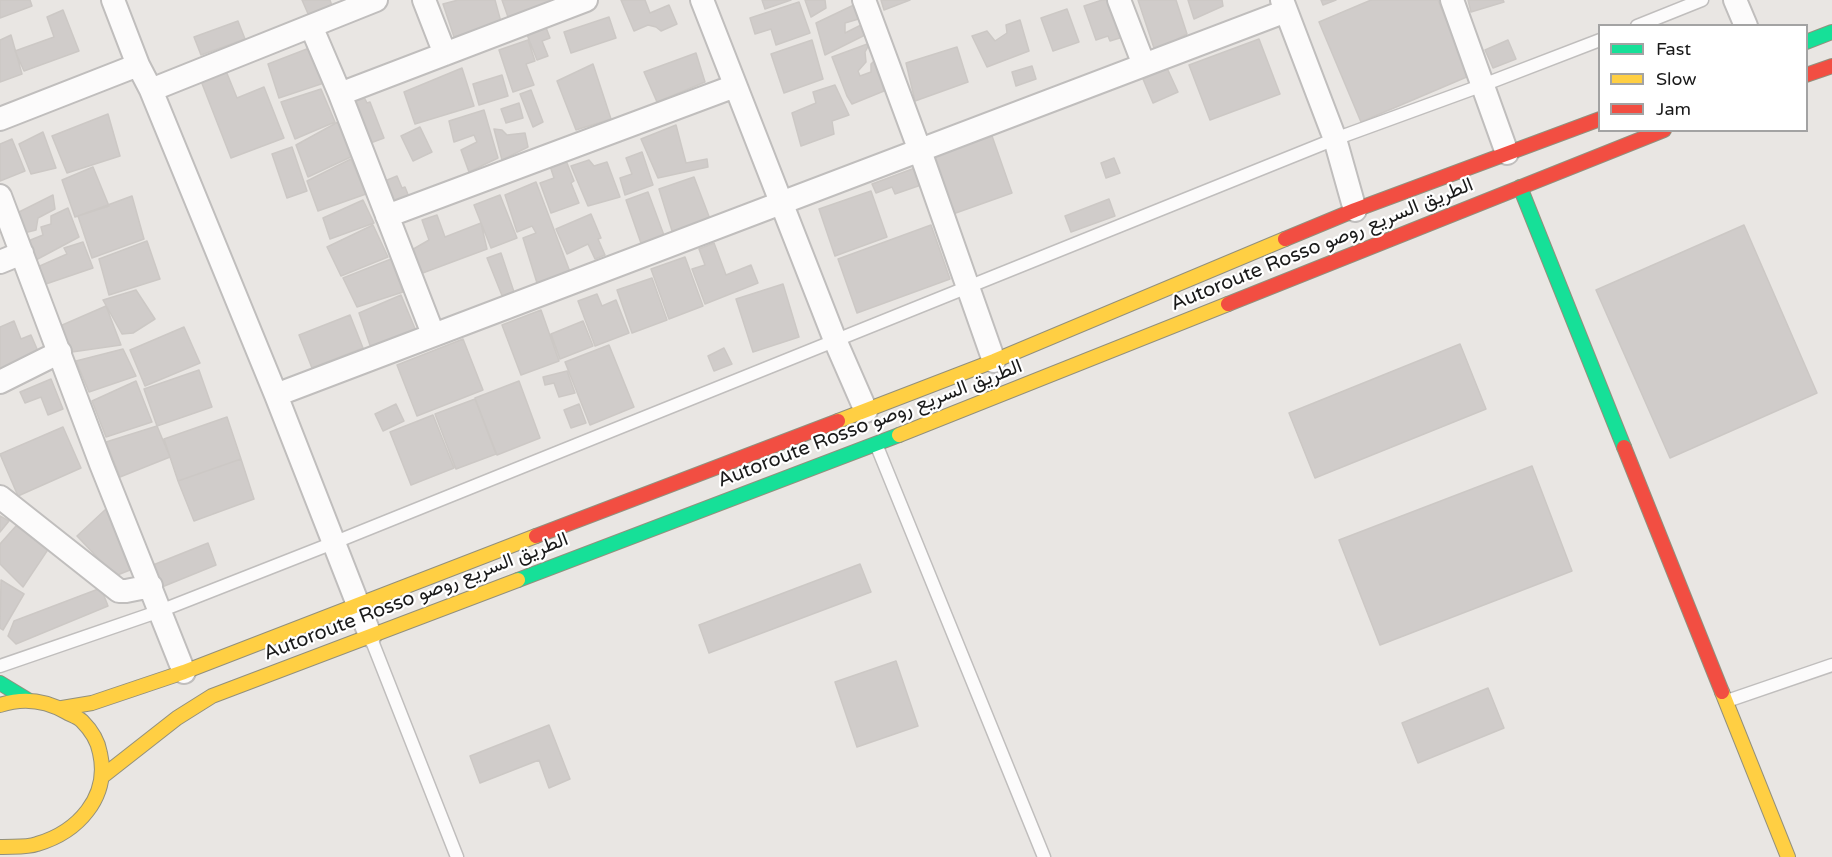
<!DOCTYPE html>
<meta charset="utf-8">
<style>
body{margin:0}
#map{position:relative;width:1832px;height:857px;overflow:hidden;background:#e9e6e3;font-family:"Varela Round",sans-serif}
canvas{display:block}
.legend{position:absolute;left:1598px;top:24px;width:210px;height:108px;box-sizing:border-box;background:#fff;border:2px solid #a3a3a3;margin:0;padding:8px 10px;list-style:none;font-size:18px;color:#1a1a1a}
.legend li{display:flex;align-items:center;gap:12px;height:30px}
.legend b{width:30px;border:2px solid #a3a3a3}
</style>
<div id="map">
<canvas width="1832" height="857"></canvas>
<ul class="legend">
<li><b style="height:8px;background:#16e098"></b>Fast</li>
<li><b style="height:8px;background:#ffcf43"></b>Slow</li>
<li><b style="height:8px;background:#f24e42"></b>Jam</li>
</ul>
</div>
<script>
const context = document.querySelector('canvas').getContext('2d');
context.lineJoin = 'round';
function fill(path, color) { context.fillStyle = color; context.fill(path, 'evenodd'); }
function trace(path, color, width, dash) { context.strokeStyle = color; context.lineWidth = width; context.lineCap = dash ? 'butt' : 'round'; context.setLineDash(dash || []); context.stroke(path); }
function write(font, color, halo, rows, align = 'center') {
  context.font = font + ' "Varela Round",Vazirmatn,sans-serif'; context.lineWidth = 4.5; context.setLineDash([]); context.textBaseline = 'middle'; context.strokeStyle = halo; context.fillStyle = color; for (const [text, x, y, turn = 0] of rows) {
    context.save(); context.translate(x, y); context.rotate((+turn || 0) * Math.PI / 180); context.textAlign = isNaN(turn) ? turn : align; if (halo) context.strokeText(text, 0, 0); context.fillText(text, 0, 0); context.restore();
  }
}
const building = new Path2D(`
 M0 0H30L32 6 0 18Z
 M302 0H330L333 9 309 16Z
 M458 0H495L501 22 454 37 443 4Z
 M502 0H555L508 17Z
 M621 0H645L650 13 669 5 677 24 661 31 656 27 648 25 634 31Z
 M762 0H791L765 9Z
 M805 0H825L826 8 811 17Z
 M881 0H910L884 10Z
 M1102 0H1111L1123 37 1110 41 1108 36 1096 40 1084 6Z
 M1138 0H1176L1187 34 1155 51Z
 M1188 0H1222L1223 6 1194 19Z
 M1321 0H1336L1323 5Z
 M1371 0H1438L1469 76 1361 122 1319 22Z
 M1468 0H1503L1504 2 1471 12Z
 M799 2 810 33 776 45 771 29 755 34 750 18Z
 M858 3 862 18 845 23V33L863 24 867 34 825 55 816 23Z
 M1067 9 1079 42 1053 51 1041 18Z
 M63 10 79 51 24 71 15 51 54 37 47 17Z
 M609 17 616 38 571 53 564 32Z
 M1020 20 1029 51 987 67 972 36 987 31 995 41 1007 33 1006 25Z
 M238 21 245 39 201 55 194 37Z
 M545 25 550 38 542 41 548 56 537 60 526 32Z
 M11 35 22 74 0 82V40Z
 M1259 39 1280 94 1210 120 1189 65Z
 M528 40 535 61 526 64 534 85 513 92 499 50Z
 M812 40 823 79 784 93 771 54Z
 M1508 40 1516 59 1493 68 1485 50Z
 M870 43 865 52 866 62 858 71 860 76 871 72V64L876 59 884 91 852 104 847 96 832 57Z
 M312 47 324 83 279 98 268 64Z
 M957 47 968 82 915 101 906 63Z
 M696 53 705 82 657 102 644 72Z
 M593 64 611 119 576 130 557 81Z
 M1032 66 1036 79 1016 86 1012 72Z
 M462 68 474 106 415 124 404 92Z
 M1167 68 1178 92 1153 103 1143 79Z
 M226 71 237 98 264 87 284 138 231 158 201 81Z
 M502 75 508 96 479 105 473 84Z
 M835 85 849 115 832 121 834 134 801 146 792 113 816 103 813 92Z
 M321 89 335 122 295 139 281 102Z
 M531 90 543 122 533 127 520 94Z
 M364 97 367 103 370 102 384 138 365 145 349 103Z
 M519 103 523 118 506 123 501 109Z
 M484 110 498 158 469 172 461 150 477 142 474 135 454 142 449 121Z
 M108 114 120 156 67 173 52 136Z
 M338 122 355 155 308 177 296 145Z
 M676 125 686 163 707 159 708 167 658 178 641 139Z
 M420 127 432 152 413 161 401 136Z
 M494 129 502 130 507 135 525 133 528 147 502 160Z
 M43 132 56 168 31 174 19 144Z
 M992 136 1012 193 953 214 933 156Z
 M12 139 25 171 0 181V144Z
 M292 147 307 191 287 198 272 154Z
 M642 152 653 185 625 195 620 178 632 174 626 158Z
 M565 158 574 181 571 183 579 203 551 213 540 183 554 178 549 163Z
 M1114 158 1120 173 1106 178 1101 163Z
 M351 159 366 194 318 211 307 181Z
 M589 160 594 166 607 162 620 197 588 206 571 166Z
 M93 167 109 206 75 217 62 180Z
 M915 168 921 185 895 194 892 187 876 193 872 184Z
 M397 176 402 188 405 187 409 197 388 204 380 183Z
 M694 177 710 219 673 234 659 189Z
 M536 182 570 272 537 283 523 238 536 233 532 226 517 232 505 195Z
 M871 191 887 237 835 256 819 209Z
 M648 192 665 238 642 246 626 200Z
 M53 195 55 209 38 218 36 230 20 234 19 212Z
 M500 195 517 238 491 248 474 205Z
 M132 196 144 239 92 258 78 216Z
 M1109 199 1115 216 1071 232 1065 216Z
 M363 200 374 223 330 239 323 218Z
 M68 208 79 237 34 261 28 241 43 235 41 227 51 224V216Z
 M591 214 601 238 598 239 605 255 595 259 588 244 567 254 556 229Z
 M437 215 445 237 481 223 487 249 420 274 410 251 429 240 422 220Z
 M373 225 388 257 341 276 327 247Z
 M931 225 950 279 857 313 838 259Z
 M1744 225 1817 393 1670 458 1596 290Z
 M147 241 160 279 109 295 99 259Z
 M83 242 93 268 40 286 33 269 67 254 64 248Z
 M714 243 726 275 751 265 758 283 705 304 692 269 705 265 699 249Z
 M501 253 515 295 503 298 487 258Z
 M685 257 703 306 669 319 651 269Z
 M391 259 403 292 357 307 343 278Z
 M652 278 667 320 632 333 617 290Z
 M783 284 799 337 753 352 736 299Z
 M136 290 155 319 133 333 122 334 103 300Z
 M597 294 602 306 616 300 629 333 595 346 578 301Z
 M401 295 416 331 371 348 359 313Z
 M106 306 121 345 72 352 60 326Z
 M541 310 559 361 521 375 502 325Z
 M350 315 363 348 312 368 299 335Z
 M14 321 21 339 31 335 40 356 0 372V327Z
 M583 321 593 346 560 359 551 334Z
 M184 327 200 363 145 386 130 350Z
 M463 339 483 390 417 416 397 365Z
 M1460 344 1486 409 1315 478 1289 413Z
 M609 345 634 407 590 425 565 362Z
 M724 348 732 364 714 371 708 356Z
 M123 349 136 376 89 392 76 361Z
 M199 370 212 407 157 426 144 389Z
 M567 371 575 393 559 397 554 383 545 385 543 377Z
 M51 379 63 409 48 415 41 397 25 403 20 392Z
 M136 381 152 422 106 437 92 401Z
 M519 381 540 438 497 455 475 398Z
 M475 399 496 454 456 469 435 414Z
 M396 404 404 421 383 431 375 414Z
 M579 404 586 423 571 428 564 410Z
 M433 415 454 468 411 485 390 432Z
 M227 417 241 459 178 481 164 439Z
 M157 426 170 457 120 477 106 442Z
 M63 427 81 468 18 496 0 454Z
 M241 459 254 499 194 521 178 481Z
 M1532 466 1572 571 1380 645 1339 540Z
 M106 509 130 570 115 576 77 536Z
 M0 516 9 521 0 532Z
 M16 526 49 548 23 587 0 564V544Z
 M208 543 216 565 162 587 153 565Z
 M860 564 871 592 709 653 699 625Z
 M1 580 24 594 3 630 0 628Z
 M101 588 108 606 16 644 8 636 14 621Z
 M896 661 918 726 857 747 835 682Z
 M1488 688 1504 728 1418 763 1402 723Z
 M549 725 570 779 549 788 539 760 480 783 470 756Z`);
fill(building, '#d0ccca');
trace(building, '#ccc8c5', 1.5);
const lane = new Path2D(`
 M1637 26 1702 0
 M876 444 1044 857
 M370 636 457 857
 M0 666 160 611 333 543 1335 139 1483 85 1600 40
 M1727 701 1832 665`);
const street = new Path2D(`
 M113 0 138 65 151 90 276 395 370 635
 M424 0 445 54
 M702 0 835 340 866 411
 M864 0 920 151 994 361
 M1119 0 1144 65
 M1282 0 1335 139 1355 210
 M1452 0 1507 153
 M1735 0 1746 26
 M311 26 340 94 433 334
 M151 90 376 0
 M340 94 586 0
 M0 119 138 65
 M0 196 101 464 184 672
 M387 216 735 86
 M0 262 22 253
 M0 382 60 352
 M276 395 1286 11
 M0 497 119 591H126L151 586`);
const fast = new Path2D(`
 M1806 42 1832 32
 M1520 187 1624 447
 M518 580 899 435
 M0 683 28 700`);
const slow = new Path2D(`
 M838 421 994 361 1285 239
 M899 435 1228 304
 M1722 692 1788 857
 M0 705C24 697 45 700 66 712 71 715 78 717 82 721 90 729 98 741 100 753 110 797 78 832 37 844 26 848 12 846 0 847
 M62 708 92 703 184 672 536 536
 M103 776 177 718 212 696 518 580`);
const jam = new Path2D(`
 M1806 75 1832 66
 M1285 239 1355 210 1600 119
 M1228 304 1664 130
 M1624 447 1722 692
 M536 536 838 421`);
trace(lane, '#c0bebd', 15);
trace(street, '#c0bebd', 26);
trace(fast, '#92907d', 16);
trace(slow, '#92907d', 16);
trace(jam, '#92907d', 16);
trace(lane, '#fcfbfb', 12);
trace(street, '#fcfbfb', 22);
trace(fast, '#16e098', 14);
trace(slow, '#ffcf43', 14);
trace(jam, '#f24e42', 14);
write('20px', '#1a1a1a', '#fff', [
 ["Autoroute Rosso الطريق السريع روصو",1322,245,-22],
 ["Autoroute Rosso الطريق السريع روصو",870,424,-21],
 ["Autoroute Rosso الطريق السريع روصو",416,597,-21]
]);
</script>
